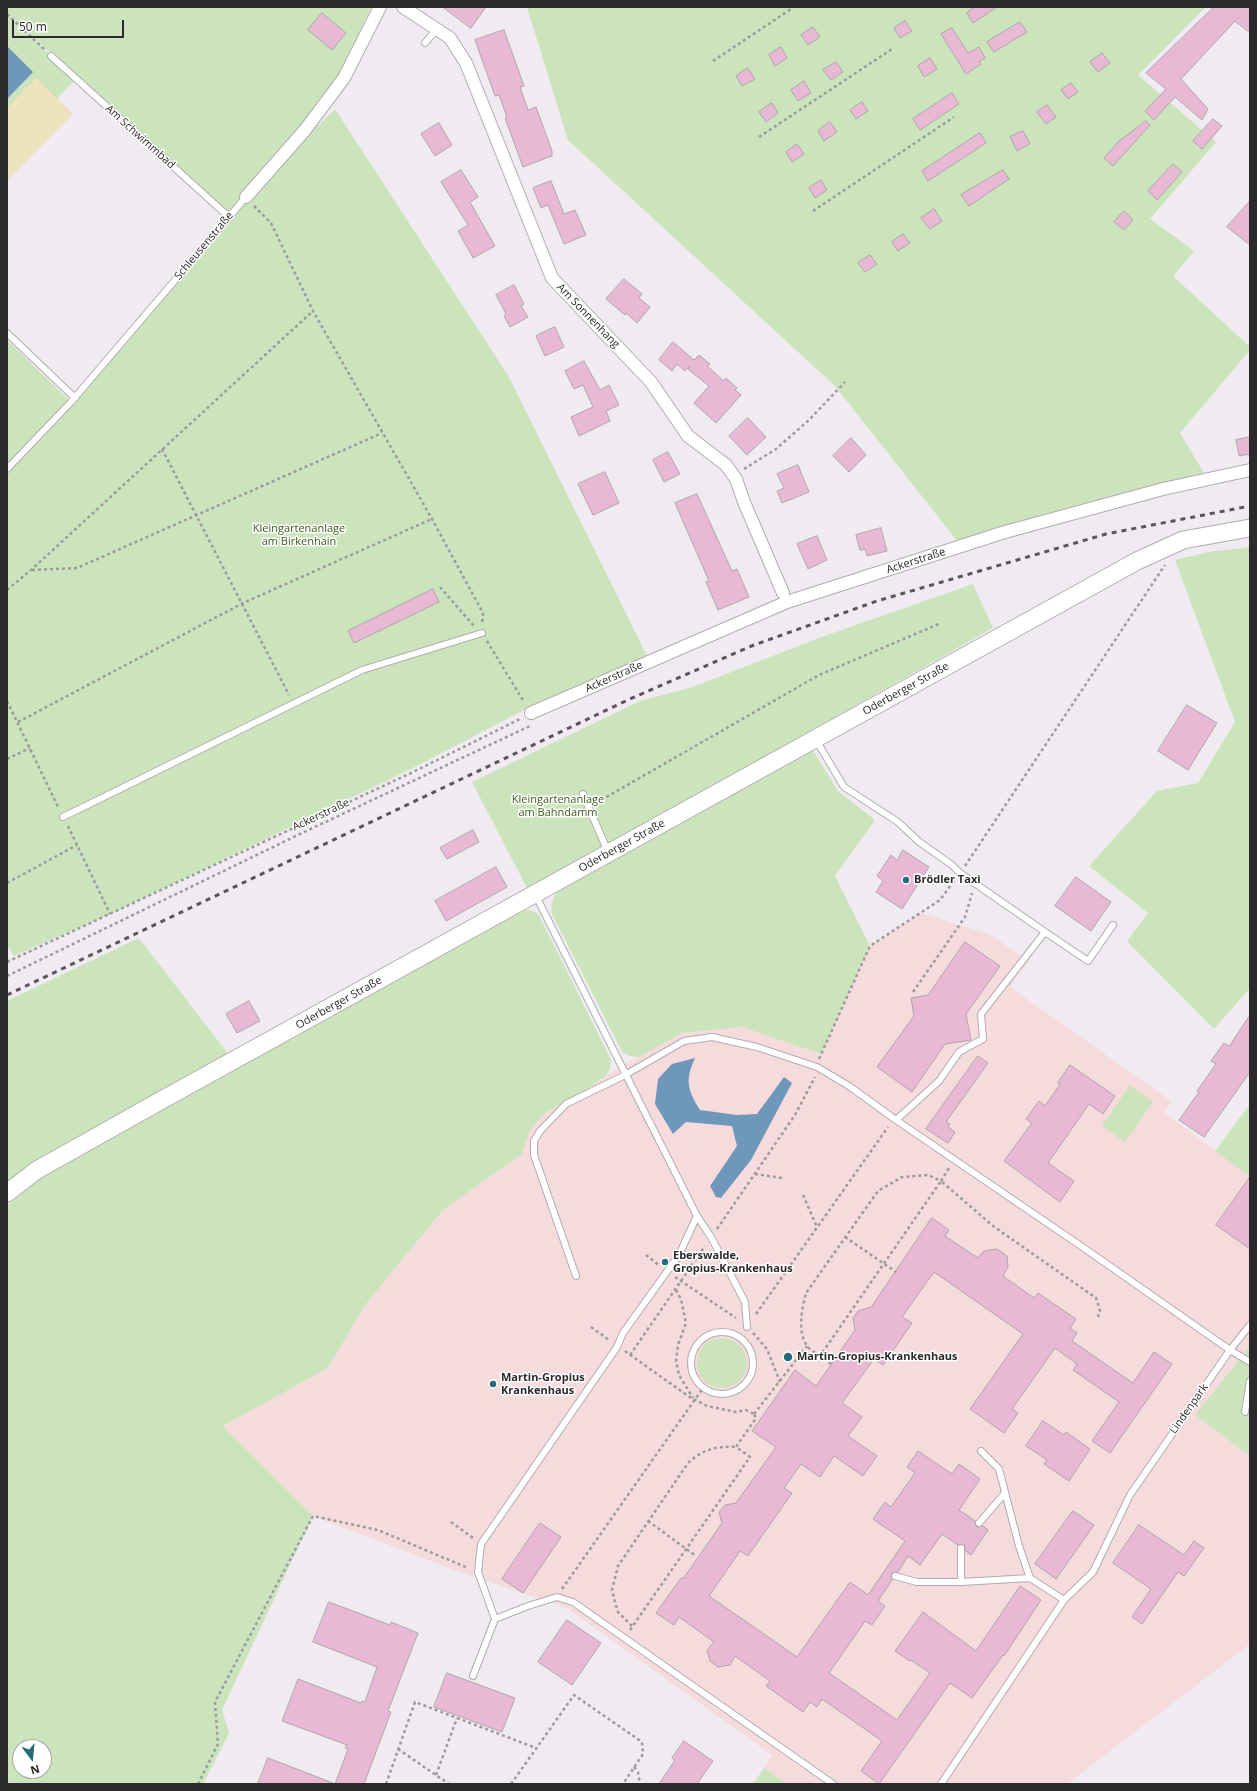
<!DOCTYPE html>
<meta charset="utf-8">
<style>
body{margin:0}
#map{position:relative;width:1257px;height:1791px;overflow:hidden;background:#efebf0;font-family:"Open Sans",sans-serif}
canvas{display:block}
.frame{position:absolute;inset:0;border:8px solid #2b292b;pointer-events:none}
.north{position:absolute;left:12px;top:1739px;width:40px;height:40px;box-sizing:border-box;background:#fff;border:1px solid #aaa9aa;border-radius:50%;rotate:164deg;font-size:11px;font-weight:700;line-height:16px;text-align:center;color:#2b292b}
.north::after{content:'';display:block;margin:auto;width:14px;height:18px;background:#256d7a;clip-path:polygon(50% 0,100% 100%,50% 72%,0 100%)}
.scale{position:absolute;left:12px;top:20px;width:112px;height:18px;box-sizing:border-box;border:2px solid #2b292b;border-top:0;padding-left:5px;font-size:12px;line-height:14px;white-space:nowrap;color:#2b292b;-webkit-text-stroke:3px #fff;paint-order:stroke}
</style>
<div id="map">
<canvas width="1257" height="1791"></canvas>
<div class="frame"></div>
<div class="north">N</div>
<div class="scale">50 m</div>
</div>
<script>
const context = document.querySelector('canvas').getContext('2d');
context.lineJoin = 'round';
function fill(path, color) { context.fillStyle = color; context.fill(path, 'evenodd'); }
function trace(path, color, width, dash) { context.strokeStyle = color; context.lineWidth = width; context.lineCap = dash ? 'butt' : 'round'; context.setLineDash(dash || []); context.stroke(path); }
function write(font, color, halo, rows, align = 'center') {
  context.font = font + ' "Open Sans",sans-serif'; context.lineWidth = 3; context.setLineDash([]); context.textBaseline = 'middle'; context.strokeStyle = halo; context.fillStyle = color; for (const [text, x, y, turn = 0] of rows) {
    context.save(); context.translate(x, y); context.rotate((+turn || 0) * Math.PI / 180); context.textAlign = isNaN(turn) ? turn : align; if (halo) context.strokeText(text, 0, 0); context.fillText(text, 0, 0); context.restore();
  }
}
fill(new Path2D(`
 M920 913 989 934 1029 961 1010 987 1171 1101 1164 1112 1250 1177V1346L1195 1415 1250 1456V1644L1067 1784H787L764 1768 772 1755 567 1608 457 1571 313 1516 223 1426 328 1368 365 1305 443 1210 522 1154 529 1132 544 1114 592 1086 621 1066 682 1033 742 1027 821 1054 870 946Z`), '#f6dbdc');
fill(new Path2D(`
 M7 7H371L339 76 252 190 335 109 509 377 647 656 528 708 411 769 110 914 14 956 7 945V340L71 402 229 217 7 13Z
 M527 7H1206L1138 75 1216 142 1150 219 1194 251 1173 276 1250 347V350L1180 433 1204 473C1121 495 1038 513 958 542L835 386 568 140Z
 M7 14 76 79 7 150Z
 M1250 547V988L1214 1029 1127 941 1148 913 1089 866 1157 791 1198 783 1235 722 1175 560 1209 552Z
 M973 584 993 628 528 890 472 782 640 701 693 687 816 639Z
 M812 749 838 791 875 820 835 876 870 946 821 1054 742 1027 682 1033 639 1057 630 1056 622 1052 551 912C552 894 557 891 571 882Z
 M531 910 539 915 611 1060 610 1068 606 1076 592 1086 544 1114 529 1132 522 1154 443 1210 365 1305 328 1368 223 1426 313 1516 222 1710 229 1733 203 1784H7V1205L48 1173 515 911ZM20 1747H44V1771H20Z
 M139 938 229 1055 7 1186V1001Z
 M1130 1085 1153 1102 1125 1142 1102 1126Z
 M1250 1104V1177L1215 1151Z
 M697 1363a25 25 0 1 1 50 0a25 25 0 1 1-50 0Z
 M1250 1346V1456L1195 1415Z
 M764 1768 787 1784H753Z`), '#cce4bc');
fill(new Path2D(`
 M36 78 73 114 7 181V108Z`), '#ede3be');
fill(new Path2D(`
 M7 46 33 72 7 99Z
 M695 1058C685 1080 687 1089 700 1110L737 1115 757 1114 784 1077 792 1083 751 1160 721 1198 716 1197 710 1186 737 1146 732 1126 686 1122 673 1134 655 1104 658 1079 672 1064Z`), '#6f97b9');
const building = new Path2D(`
 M443 7H486L471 28Z
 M975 7H997L973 23 967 13Z
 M1214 7H1250V33L1235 21 1181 79 1208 109 1202 120 1175 97 1154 120 1145 111 1166 89 1146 73Z
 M322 13 346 33 332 50 308 30Z
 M905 21 912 31 900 38 894 28Z
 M1020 22 1027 32 994 52 987 42Z
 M813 27 820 37 808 45 801 35Z
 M952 28 968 53 979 47 985 58 979 62 981 64 966 74 941 34Z
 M504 30 524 86 520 87 528 110 536 107 552 151V156L523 167 505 118 507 117 499 95 495 96 475 40Z
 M781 47 787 58 775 66 769 55Z
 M1102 53 1110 63 1098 72 1090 62Z
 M930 58 937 69 924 77 918 66Z
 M836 62 843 72 831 80 823 70Z
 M748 68 755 79 742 86 736 76Z
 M804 81 811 93 798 101 791 90Z
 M1071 83 1078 92 1068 99 1061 90Z
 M952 93 959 104 920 130 913 119Z
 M862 102 868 111 856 119 850 110Z
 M772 103 778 113 766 122 759 112Z
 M1047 105 1056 117 1046 124 1037 112Z
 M1213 119 1222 126 1202 149 1193 141Z
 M1146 121 1150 125 1113 166 1104 158 1118 142Z
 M830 122 837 132 824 141 818 131Z
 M439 123 452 145 435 156 421 134Z
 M1023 131 1030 144 1017 151 1010 137Z
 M980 133 986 143 928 181 922 171Z
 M797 144 804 154 792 162 786 152Z
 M1173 164 1182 172 1157 200 1148 191Z
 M461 170 478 197 470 202 495 246 473 258 458 231 468 225 441 182Z
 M1003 170 1009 179 969 206 961 195Z
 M821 180 827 190 815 198 809 188Z
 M551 181 564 214 575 210 586 235 564 244 548 205 541 208 533 188Z
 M1250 201V245L1227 227Z
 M934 209 942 221 930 229 921 218Z
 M1124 211 1133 220 1124 230 1114 222Z
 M903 234 910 243 898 251 892 242Z
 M870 255 877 264 865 272 858 263Z
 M624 279 642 294 639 298 650 307 637 323 626 313 625 315 606 299Z
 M514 285 524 304 521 306 528 317 510 327 504 316 506 314 496 295Z
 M555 327 564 347 545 356 536 336Z
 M673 342 694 360 699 355 710 364 707 366 724 381 726 378 737 388 735 390 741 395 716 423 694 403 709 386 688 369 690 366 685 371 677 364 672 371 659 360Z
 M584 361 600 390 609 385 619 405 606 411 610 421 579 436 571 417 593 407 583 385 574 389 565 371Z
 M748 418 766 437 747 455 729 436Z
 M1250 437V454L1239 456 1236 440Z
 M851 438 866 455 849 472 833 456Z
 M668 452 680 474 664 482 653 460Z
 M798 465 809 492 782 503 777 491 784 488 777 474Z
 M605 472 619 503 593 515 578 484Z
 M697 494 732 571 737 569 749 597 718 610 706 582 709 581 675 503Z
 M881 528 887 551 867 556 865 549 860 550 856 535Z
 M817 536 827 560 808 569 797 544Z
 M433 589 439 602 354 643 348 631Z
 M1187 705 1217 723 1188 770 1158 751Z
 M473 830 479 842 447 859 440 848Z
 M903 850 929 867 902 909 876 892 883 881 877 876 891 855 897 860Z
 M496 867 507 887 446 921 435 901Z
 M1076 877 1111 902 1091 931 1055 906Z
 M965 942 1000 966 966 1014 971 1040 945 1044 912 1092 877 1067 914 1016 911 998 928 995Z
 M249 1001 260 1021 237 1033 226 1014Z
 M1250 1015V1072L1204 1137 1179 1120 1199 1092 1197 1091 1216 1064 1211 1061 1224 1043 1229 1046Z
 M978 1056 988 1063 946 1122 950 1124 948 1127 955 1132 948 1143 926 1129Z
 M1070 1065 1115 1096 1103 1114 1089 1104 1048 1163 1074 1181 1060 1202 1004 1161 1032 1123 1026 1119 1039 1101 1045 1106 1060 1084 1058 1083Z
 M1250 1177V1249L1216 1225Z
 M932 1218 949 1230 945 1236 978 1258 984 1251 997 1249 1007 1256 1008 1267 1003 1276 1034 1298 1038 1293 1076 1319 1070 1328 1077 1333 1072 1341 1133 1383 1154 1352 1172 1364 1110 1453 1092 1441 1119 1402 1073 1370 1077 1364 1055 1348 1012 1409 1018 1413 1004 1433 970 1409 1023 1334 934 1272 902 1317 912 1323 883 1365 874 1359 842 1403 862 1417 848 1436 877 1456 863 1476 834 1456 820 1477 801 1464 784 1488 792 1493 748 1556 740 1551 709 1596 797 1657 850 1582 868 1595 905 1541 873 1519 885 1502 891 1507 915 1473 907 1467 918 1451 952 1474 959 1464 980 1479 959 1510 975 1521 976 1527 983 1526 988 1530 971 1555 966 1551 964 1544 958 1545 942 1534 920 1565 908 1556 898 1572 892 1573 891 1577 892 1580 878 1601 885 1606 872 1625 865 1621 829 1673 897 1720 930 1673 911 1660 910 1661 895 1651 923 1612 976 1651 1020 1586 1041 1600 1004 1656 1003 1655 972 1698 950 1683 879 1784 861 1771 882 1741 822 1699 817 1707 810 1702 803 1712 766 1686 770 1681 735 1656 730 1665 718 1667 710 1661 707 1650 714 1642 679 1617 674 1625 656 1613 681 1578 683 1579 722 1523 719 1512 725 1505 736 1503 776 1447 752 1431 795 1370 816 1386 855 1330 853 1318 858 1311 871 1307Z
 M1043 1421 1064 1435 1066 1432 1090 1449 1069 1481 1044 1464 1047 1460 1026 1446Z
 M1073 1511 1094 1525 1056 1579 1035 1564Z
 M540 1523 561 1537 523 1593 502 1579Z
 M1139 1525 1184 1555 1194 1541 1204 1548 1184 1576 1178 1572 1142 1624 1132 1617 1151 1589 1113 1563Z
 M329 1602 390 1625 391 1622 418 1633 388 1711 391 1712 364 1784H335L348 1749 345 1748 347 1745 282 1721 298 1679 361 1703 362 1701 365 1702 377 1667 313 1642Z
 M567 1620 601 1643 572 1685 538 1662Z
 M447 1673 515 1698 502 1732 434 1707Z
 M684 1741 713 1761 697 1784H659L675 1760 672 1758Z
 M268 1758 333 1783V1784H258Z`);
fill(building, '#e8b8d5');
trace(building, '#aca7aa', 1);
const lane = new Path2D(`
 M425 43 437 29
 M51 56 229 217
 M7 333 75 398
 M7 469 71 402 246 197
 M816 740 844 787 898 822 918 841 952 865 960 873 1045 932
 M583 794 608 852
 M63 817 362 670 482 633
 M896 1120 939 1081 959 1052 983 1039 981 1014 1045 932 1088 961 1113 925
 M697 1216 711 1237 745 1302 747 1327
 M576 1276 534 1155V1141L540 1131 566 1104 625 1075 684 1041 712 1037 757 1047 817 1067 849 1086 896 1120 1081 1246 1230 1350 1250 1362
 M691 1363a31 31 0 1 1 62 0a31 31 0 1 1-62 0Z
 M1245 1412 1250 1381
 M981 1451 999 1469 1019 1546 1030 1578 1064 1600
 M979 1523 1005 1493
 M895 1576 917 1582H961L1030 1578
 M961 1582V1548
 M495 1619 528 1606 557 1597 573 1602 833 1784
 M473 1676 495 1619 478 1572 481 1544 617 1347 623 1333 671 1266 679 1255 697 1216 535 894
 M941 1784 1064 1600 1093 1572 1130 1495 1230 1350 1250 1325`);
const street = new Path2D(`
 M403 7 450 38 466 63 552 278 651 382 688 436 726 465 736 479 744 502 783 593
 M246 197 305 130 344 78 380 7
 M531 713 787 602 1005 532 1163 489 1250 470`);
const secondary = new Path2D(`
 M7 1193 37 1170 160 1101 1137 561 1183 540 1250 528`);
trace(lane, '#b0acb1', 8);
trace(street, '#b0acb1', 14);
trace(secondary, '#b0acb1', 19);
trace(new Path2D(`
 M7 14 45 50
 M713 61 794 7
 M759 137 892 49
 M254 206 271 223 313 311 432 519 483 613 482 624
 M813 211 954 117
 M162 449 289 695
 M744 469 776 449 809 420 845 382
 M32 570 77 568 382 433
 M440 587 474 626
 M7 590 31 570 313 311
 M487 641 524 702
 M7 701 59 809
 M18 722 243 603 432 519
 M7 759 30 748
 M596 803 819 675 941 623
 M68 826 110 914
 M965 866 1165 565
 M7 883 77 845
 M7 962 411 773 520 719
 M7 976 302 833 530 726
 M913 992 965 917 972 893
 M819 1059 870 946 940 900 954 881
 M755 1174 782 1178
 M803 1195 817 1227
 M717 1229 795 1115 815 1077
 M845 1237 896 1272
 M646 1255 660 1266
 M675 1277 736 1318
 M676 1290 681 1299 686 1323 678 1345 676 1361 679 1375 693 1398
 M756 1314 888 1127
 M591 1327 609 1340
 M753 1333 767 1349 780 1382
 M625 1351 688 1396 707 1406 736 1412 746 1410 754 1414
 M630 1355 705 1246
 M820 1356C816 1353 810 1350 807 1346 797 1331 802 1309 806 1293L878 1191 902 1177 928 1175 941 1181 949 1168
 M831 1364 820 1356 941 1181 993 1226 1096 1298 1100 1310 1098 1317
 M754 1414 807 1346
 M648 1521 696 1556
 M451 1522 473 1538
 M562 1589 703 1388
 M632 1626 618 1612 615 1602 612 1590 618 1566 688 1463C703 1449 716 1446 736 1447
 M630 1630 750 1457 736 1447 756 1418 754 1414
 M398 1749 449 1784
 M634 1767 638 1772 640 1784
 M436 1775 457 1718
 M198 1784 218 1744 215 1702 313 1516 378 1530 468 1568
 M386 1784 415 1702 536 1748
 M511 1784 574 1695 642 1742 643 1754 623 1784`), '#9d9a9e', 2.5, [3, 3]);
trace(lane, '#fff', 6);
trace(street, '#fff', 12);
trace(secondary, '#fff', 17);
trace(new Path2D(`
 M7 995 632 698 754 645 877 601 1106 534 1250 506`), '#595659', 3, [5, 5]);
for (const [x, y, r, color] of [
 [906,880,4,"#256d7a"],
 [665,1262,4,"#256d7a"],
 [788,1357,5,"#256d7a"],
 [493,1384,4,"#256d7a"]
]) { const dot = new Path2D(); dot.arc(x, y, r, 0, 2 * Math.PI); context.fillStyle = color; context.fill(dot); trace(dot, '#fff', 1.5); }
write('11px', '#2b292b', '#fff', [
 ["Am Schwimmbad",140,137,42],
 ["Schleusenstraße",204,246,-50],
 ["Am Sonnenhang",588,316,46],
 ["Ackerstraße",916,561,-18],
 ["Ackerstraße",614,677,-24],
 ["Oderberger Straße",906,689,-29],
 ["Ackerstraße",321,815,-25],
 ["Oderberger Straße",622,846,-29],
 ["Oderberger Straße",339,1003,-29],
 ["Lindenpark",1189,1409,-55]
]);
write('11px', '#3a5a1c', '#fff', [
 ["Kleingartenanlage",299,529],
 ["am Birkenhain",299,542],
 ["Kleingartenanlage",558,800],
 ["am Bahndamm",558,813]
]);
write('bold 11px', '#2b292b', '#fff', [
 ["Brödler Taxi",914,880],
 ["Eberswalde,",673,1256],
 ["Gropius-Krankenhaus",673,1269],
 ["Martin-Gropius-Krankenhaus",797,1357],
 ["Martin-Gropius",501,1378],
 ["Krankenhaus",501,1391]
], 'left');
</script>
